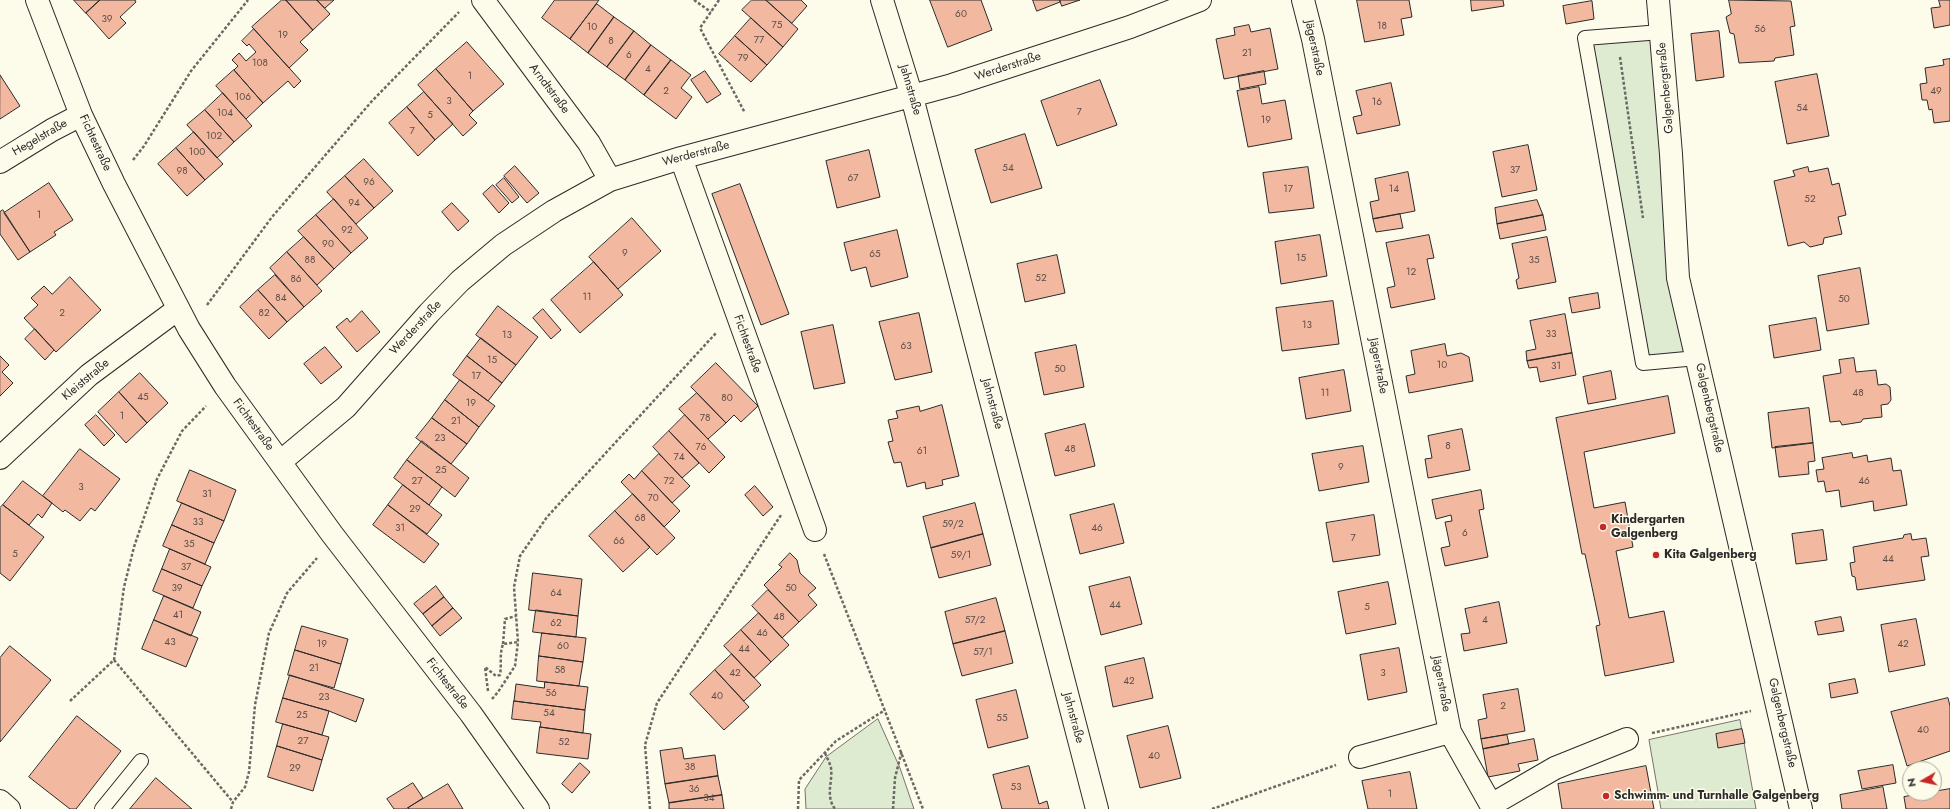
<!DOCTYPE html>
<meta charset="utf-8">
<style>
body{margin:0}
#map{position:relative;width:1950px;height:809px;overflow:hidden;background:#fdfbea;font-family:Jost,sans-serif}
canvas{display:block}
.north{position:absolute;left:1902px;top:761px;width:40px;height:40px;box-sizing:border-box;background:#fdfbea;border:1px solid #a9a89e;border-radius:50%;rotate:261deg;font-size:11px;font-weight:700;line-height:16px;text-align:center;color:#2b2b2b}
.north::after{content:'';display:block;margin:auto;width:14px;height:18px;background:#c62828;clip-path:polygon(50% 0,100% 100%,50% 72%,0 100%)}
</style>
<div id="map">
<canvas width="1950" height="809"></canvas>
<div class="north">N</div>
</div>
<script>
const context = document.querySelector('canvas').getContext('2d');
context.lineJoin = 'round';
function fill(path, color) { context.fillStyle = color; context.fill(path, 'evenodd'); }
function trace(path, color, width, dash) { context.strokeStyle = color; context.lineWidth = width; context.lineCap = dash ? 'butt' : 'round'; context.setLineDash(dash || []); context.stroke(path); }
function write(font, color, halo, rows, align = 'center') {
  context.font = font + ' Jost,sans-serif'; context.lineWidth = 3; context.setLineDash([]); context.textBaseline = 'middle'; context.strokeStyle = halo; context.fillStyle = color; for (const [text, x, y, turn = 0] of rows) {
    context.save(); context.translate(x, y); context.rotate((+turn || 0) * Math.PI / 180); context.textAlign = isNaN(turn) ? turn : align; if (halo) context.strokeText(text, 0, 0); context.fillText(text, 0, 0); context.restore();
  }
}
const green = new Path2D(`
 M1661 32 1697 358 1643 363 1585 38Z
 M878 719 900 768 914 809H806L805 789 826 757Z
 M1740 720 1756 809H1661L1649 740Z`);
fill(green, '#deebd1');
trace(green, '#74746e', 1);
const building = new Path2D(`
 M74 0H100L86 13Z
 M100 0H135L136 2 120 17 126 23 109 39 86 13Z
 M282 0H286L313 30 300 42 308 50 289 68 252 27Z
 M286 0H317L330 14 313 30Z
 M317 0H334L325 8Z
 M555 0H599L570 39 542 18Z
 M752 0H766L798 29 783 47 742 10Z
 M766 0H801L807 6 792 23Z
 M930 0H981L992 30 948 47Z
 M1033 0H1060V2L1037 11Z
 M1060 0H1080L1062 6Z
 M1357 0H1409L1412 17 1401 19 1404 35 1365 42Z
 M1471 0H1503L1504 6 1472 11Z
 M1729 0 1791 1 1795 26 1790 27 1794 55 1775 58 1774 61 1739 63 1734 34 1730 33 1726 17 1731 14Z
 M1939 0H1950V25L1934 28 1931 8 1940 7Z
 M1592 1 1594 19 1566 24 1563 6Z
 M597 4 614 17 588 53 570 39Z
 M614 17 634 31 607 67 588 53Z
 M751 18 783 47 767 65 735 36Z
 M1249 25 1251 32 1270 28 1278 69 1224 79 1216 39 1235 35 1234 28Z
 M254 29 301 81 294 88 288 81 263 103 234 70 238 66 232 60 239 53 246 61 256 52 249 44 247 46 242 41Z
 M634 31 651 45 625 80 607 67Z
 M1719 31 1724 77 1696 81 1691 34Z
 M735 36 767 65 751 82 719 54Z
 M467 42 504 84 473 111 436 69Z
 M651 45 671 60 644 95 625 80Z
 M1950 59V121L1934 123 1932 109 1929 110 1927 100H1922L1920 84 1927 83 1925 68 1944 65 1943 60Z
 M671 60 691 75 681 88 692 97 676 119 644 95Z
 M436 69 473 111 469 115 477 123 463 136 418 85Z
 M234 70 263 103 246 119 216 86Z
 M705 71 721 94 707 103 691 80Z
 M1264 71 1266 84 1240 89 1238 76Z
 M1817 74 1829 136 1787 144 1775 82Z
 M0 75 20 106 0 119Z
 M1100 80 1117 125 1057 146 1041 101Z
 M1391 83 1400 125 1357 134 1353 117 1362 115 1356 91Z
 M1259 87 1262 104 1285 100 1292 139 1248 147 1237 91Z
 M424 92 453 124 435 140 407 107Z
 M223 93 252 126 234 142 205 110Z
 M407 107 435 140 418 156 389 123Z
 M205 110 234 142 217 158 187 125Z
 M194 132 223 164 205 180 176 148Z
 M1025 134 1042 188 991 203 975 150Z
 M1528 145 1537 190 1502 197 1493 152Z
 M176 148 205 180 187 196 158 164Z
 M869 150 880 197 837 208 826 161Z
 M364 159 393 191 374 208 345 176Z
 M515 166 539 193 527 203 504 176Z
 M1308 167 1314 208 1269 213 1263 173Z
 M1808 167 1809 172 1828 168 1832 185 1839 183 1846 215 1838 217 1842 234 1824 238 1823 244 1810 247 1804 242 1788 246 1774 181 1795 176 1793 171Z
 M1408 172 1415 211 1373 219 1370 202 1379 200 1375 179Z
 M345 176 374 208 356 224 327 192Z
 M504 178 519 197 512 203 496 185Z
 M49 183 73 220 54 232 56 235 30 252 4 213Z
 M740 184 789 314 761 325 712 194Z
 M493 185 509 203 499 213 483 194Z
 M334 199 368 238 351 253 316 215Z
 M1537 200 1543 215 1497 224 1495 208Z
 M452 203 469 221 458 231 442 212Z
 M3 210 30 252 18 260 0 234V212Z
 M1400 214 1403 228 1376 232 1373 219Z
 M316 215 351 253 334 269 298 231Z
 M1543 215 1546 230 1500 239 1497 224Z
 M632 218 661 251 618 289 589 257Z
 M897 230 908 277 871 287 866 267 851 271 844 243Z
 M1320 235 1327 276 1281 284 1275 242Z
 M1429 235 1434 258 1427 259 1435 299 1391 308 1387 288 1395 286 1386 243Z
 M304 237 334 269 317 285 287 252Z
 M1547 237 1556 282 1518 289 1516 280 1519 278 1512 244Z
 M287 252 322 291 304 307 270 268Z
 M1057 255 1065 293 1025 302 1017 264Z
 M594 262 623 295 580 333 551 300Z
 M1860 268 1869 324 1827 331 1818 276Z
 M275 275 304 307 287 322 258 290Z
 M70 277 101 310 56 352 24 318 38 305 31 298 44 286 52 294Z
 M258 290 287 322 269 339 240 307Z
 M1598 293 1600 308 1572 313 1569 298Z
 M1333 301 1339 344 1282 351 1276 308Z
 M498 306 538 337 516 365 476 335Z
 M543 309 561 330 551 339 533 318Z
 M362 311 380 332 357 352 336 327 347 318 350 322Z
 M919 313 932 372 895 380 879 322Z
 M1565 314 1572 353 1527 361 1526 351 1536 349 1530 321Z
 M1816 318 1821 350 1774 358 1769 326Z
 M833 325 845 383 814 389 801 332Z
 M35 329 54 350 45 360 25 339Z
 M481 338 516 365 502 383 467 356Z
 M1445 344 1447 356 1461 353 1469 357 1473 381 1409 393 1406 376 1415 374 1411 351Z
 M1076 345 1084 387 1044 395 1035 353Z
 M325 347 342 367 321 384 304 364Z
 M1572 353 1576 375 1540 382 1537 367 1529 368 1527 361Z
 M0 356 9 365 2 372 13 383 0 396Z
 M467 356 502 383 488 401 453 375Z
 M1854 358 1856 372 1876 370 1878 385 1886 384 1890 387 1891 400 1888 404 1881 405 1882 417 1863 419 1861 422 1842 425 1840 421 1830 422 1823 376 1841 373 1839 360Z
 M716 363 758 406 741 422 734 415 726 423 691 387Z
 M1344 370 1351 411 1306 419 1299 378Z
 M1611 371 1616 399 1588 404 1583 377Z
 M140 373 168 403 147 423 119 392Z
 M460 380 495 406 479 427 445 400Z
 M119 392 147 423 126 443 98 412Z
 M697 393 726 423 708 439 679 409Z
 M1668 396 1675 433 1584 452 1594 508 1625 502 1633 547 1616 551 1629 618 1664 611 1674 662 1605 676 1596 626 1600 625 1585 554H1582L1556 418Z
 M445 400 479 427 467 444 432 418Z
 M942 405 959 476 942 480 943 485 926 489 925 482 907 487 901 462 894 463 888 442 893 441 888 420 898 418 896 411 919 406 920 411Z
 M1809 408 1813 443 1772 448 1768 413Z
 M96 415 115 435 104 446 85 425Z
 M685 415 725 457 709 473 669 431Z
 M432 418 467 444 451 464 416 438Z
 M1085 424 1095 466 1055 476 1045 434Z
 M1462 429 1470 470 1428 478 1425 459 1432 458 1428 436Z
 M669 431 699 463 682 478 653 447Z
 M422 441 469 478 455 497 407 460Z
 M1813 443 1815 461 1808 462 1809 474 1779 477 1775 447Z
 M1363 446 1369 482 1319 491 1312 454Z
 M80 449 120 479 95 511 91 508 80 521 65 510 63 512 43 496Z
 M1852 453 1853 458 1867 455 1868 462 1891 458 1893 471 1901 470 1907 505 1874 511 1873 501 1841 507 1839 490 1826 492 1824 481 1818 482 1816 470 1824 469 1822 458Z
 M659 454 690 486 672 503 642 471Z
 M407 460 442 487 429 505 394 478Z
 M190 470 236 490 224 521 177 501Z
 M642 471 680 511 664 527 621 482 629 474 634 479Z
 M23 481 52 503 42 518 38 514 29 525 3 505Z
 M403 485 442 515 427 534 388 505Z
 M755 486 773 507 763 516 745 495Z
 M1481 490 1484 509 1479 510 1488 557 1445 566 1441 548 1450 546 1445 522 1452 521 1451 515 1436 519 1432 500Z
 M633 494 675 538 657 555 615 511Z
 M182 503 224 521 214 543 172 525Z
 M975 503 983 534 931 548 923 517Z
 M1114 504 1124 543 1080 554 1070 515Z
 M3 505 44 537 10 581 0 573V508Z
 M388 505 439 544 424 563 373 525Z
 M615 511 650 547 623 572 589 536Z
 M1374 515 1380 555 1333 562 1326 523Z
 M172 525 214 543 205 564 163 546Z
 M1823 530 1827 560 1796 564 1792 534Z
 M983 534 991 565 939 578 931 548Z
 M1911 534 1912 540 1926 538 1929 556 1921 557 1925 580 1857 590 1855 577 1852 576 1850 563 1855 562 1853 547 1903 538 1904 535Z
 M170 549 211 567 202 586 162 569Z
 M790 553 797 560 800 573 816 588 808 595 817 605 799 622 764 585 782 567 779 565Z
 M162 569 202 586 193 608 153 591Z
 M533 573 582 579 578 616 529 610Z
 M1130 577 1142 624 1101 635 1089 587Z
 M1388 582 1396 624 1346 634 1338 592Z
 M436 586 444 597 423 614 414 604Z
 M768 590 799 622 782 638 752 606Z
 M164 596 201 612 191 636 154 620Z
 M444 597 453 608 432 626 423 614Z
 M996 598 1005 631 953 644 945 612Z
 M1499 602 1507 643 1464 651 1461 634 1470 633 1465 609Z
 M453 608 462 618 440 636 432 626Z
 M536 610 578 616 576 637 533 632Z
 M759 613 789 645 771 662 741 630Z
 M1841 617 1844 631 1818 635 1815 622Z
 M1916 619 1925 665 1889 672 1881 625Z
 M154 620 198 638 186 667 142 649Z
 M302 626 348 639 341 664 295 650Z
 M741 630 771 662 754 678 724 646Z
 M1005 631 1013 663 962 676 953 644Z
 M542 633 586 638 583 662 539 656Z
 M10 646 51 680 0 742V658Z
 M1399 648 1407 692 1368 700 1360 655Z
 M295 650 341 664 334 688 288 675Z
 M732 654 761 685 744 701 715 670Z
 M539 656 583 662 579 686 537 681Z
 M1144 658 1153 698 1113 707 1105 667Z
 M715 670 749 707 724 730 690 694Z
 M290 675 364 699 356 722 329 711 283 698Z
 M1855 679 1858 693 1831 698 1829 684Z
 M545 682 588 687 585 710 514 701 516 684 544 688Z
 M1518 689 1525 731 1481 739 1478 720 1487 718 1483 695Z
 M1016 690 1028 738 988 748 976 700Z
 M283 698 329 711 322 735 276 722Z
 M1948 698 1950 706V751L1907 766 1891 712Z
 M514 701 585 710 583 733 540 727 541 722 512 719Z
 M77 716 121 751 76 809H70L29 777Z
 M283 724 329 737 322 760 277 746Z
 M1168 726 1181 778 1140 788 1127 736Z
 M540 727 591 734 588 759 537 753Z
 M1742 729 1745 743 1718 748 1716 734Z
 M1507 735 1509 744 1483 749 1481 739Z
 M1534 739 1538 760 1518 764 1520 771 1488 777 1483 749Z
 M277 746 322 760 313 791 268 777Z
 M682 748 684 759 715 755 718 776 665 784 660 751Z
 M580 763 590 772 572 793 562 784Z
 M1893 765 1896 783 1862 789 1858 771Z
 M1029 766 1039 804 1047 801 1049 809H1002L993 775Z
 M1646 766 1654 809H1562L1558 784Z
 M1410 772 1417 809H1368L1362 781Z
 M718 776 722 795 669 803 665 784Z
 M156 778 192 809H130Z
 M413 783 423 798 406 809H394L387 799Z
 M448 784 463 809H409L408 808Z
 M1883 787 1887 809H1842L1840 795Z
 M1950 789V809H1906L1904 797Z
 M722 795 724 809H669V803Z`);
fill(building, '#f2b8a0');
trace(building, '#2b2b2b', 1);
const service = new Path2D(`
 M1661 32 1585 38 1643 363 1697 358
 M102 809 141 761`);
const minor = new Path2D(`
 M37 0 81 115 114 184 189 329 225 386 332 534 471 714 538 809
 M483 0 589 143 610 180
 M882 0 912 97 1097 809
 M1303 0 1313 39 1450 732 1491 805 1555 768 1627 739
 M1658 0 1671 154 1678 278 1801 809
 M681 158 815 530
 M0 162 52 130 81 115
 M0 458 89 375 178 309
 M280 462 346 407 429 313 460 281 503 245 554 211 610 180 681 158 952 85 1130 27 1200 0
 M1360 757 1450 732
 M0 801 9 809`);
trace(service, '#2b2b2b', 16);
trace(minor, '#2b2b2b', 24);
trace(new Path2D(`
 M694 0 711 12
 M719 0 700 28 745 113
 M1620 57 1643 218
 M133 160 144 146 191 71 248 0
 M207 305 272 217 372 101 459 12
 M824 554 923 809
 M503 644 505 619 516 616
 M114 660 233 802
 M488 691 485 667 496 676 500 675C502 663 499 656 503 644L518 642
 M492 699 498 692 515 666 518 642 514 587 520 556 547 517 716 333
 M70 701 114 660 124 587 134 547 157 479 182 431 206 406
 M1652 733 1751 711
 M825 753C827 758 830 763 831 768 833 781 825 796 835 809
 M231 809 233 802 245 787 249 772 255 705 269 633 287 593 317 558
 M650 809 645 745 657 703 781 515
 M798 809 799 780 836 741 885 710
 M893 809 895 778 902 750
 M1212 809 1336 765`), '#6a6964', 2.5, [3, 2]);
trace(service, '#fdfbea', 14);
trace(minor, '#fdfbea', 22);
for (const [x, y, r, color] of [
 [1603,527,4,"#c62828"],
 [1656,555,4,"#c62828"],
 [1606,796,4,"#c62828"]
]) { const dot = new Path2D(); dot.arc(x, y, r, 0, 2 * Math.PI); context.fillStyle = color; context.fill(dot); trace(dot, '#fdfbea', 1.5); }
write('10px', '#5d4e48', null, [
 ["60",961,15],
 ["39",107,20],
 ["75",777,26],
 ["18",1382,27],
 ["10",592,28],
 ["56",1760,30],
 ["19",283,36],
 ["77",759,41],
 ["8",611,42],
 ["21",1247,54],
 ["6",629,56],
 ["79",743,59],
 ["108",260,64],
 ["4",648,70],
 ["1",470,77],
 ["2",666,92],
 ["49",1936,92],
 ["106",243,98],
 ["3",449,102],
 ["16",1377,103],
 ["54",1802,109],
 ["7",1079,113],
 ["104",225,114],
 ["5",430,116],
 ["19",1266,121],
 ["7",412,132],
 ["102",214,137],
 ["100",197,153],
 ["54",1008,169],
 ["37",1515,171],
 ["98",182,172],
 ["67",853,179],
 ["96",369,183],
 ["17",1288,190],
 ["14",1394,190],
 ["52",1810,200],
 ["94",354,204],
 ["1",39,216],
 ["92",347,231],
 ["90",328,245],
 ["9",625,254],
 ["65",875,255],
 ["15",1301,259],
 ["88",310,261],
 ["35",1534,261],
 ["12",1411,273],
 ["52",1041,279],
 ["86",296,280],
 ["11",587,298],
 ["84",281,299],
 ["50",1844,300],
 ["2",62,314],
 ["82",264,314],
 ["13",1307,326],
 ["33",1551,335],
 ["13",507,336],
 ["63",906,347],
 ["15",492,361],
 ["10",1442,366],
 ["31",1556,367],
 ["50",1060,370],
 ["17",476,377],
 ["11",1325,394],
 ["48",1858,394],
 ["45",143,398],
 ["80",727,399],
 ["19",471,404],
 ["1",122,417],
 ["78",705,419],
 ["21",456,422],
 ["23",440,439],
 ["8",1448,447],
 ["76",701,448],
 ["48",1070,450],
 ["61",922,452],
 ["74",679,458],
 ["9",1341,468],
 ["25",441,471],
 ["27",417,482],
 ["72",669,482],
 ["46",1864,482],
 ["3",81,488],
 ["31",207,495],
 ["70",653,499],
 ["29",415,510],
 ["68",640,519],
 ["33",198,523],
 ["59/2",953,525],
 ["31",400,529],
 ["46",1097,529],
 ["6",1465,534],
 ["7",1353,539],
 ["66",619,542],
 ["35",189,545],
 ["5",15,555],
 ["59/1",961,556],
 ["44",1888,560],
 ["37",186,568],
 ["39",177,589],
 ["50",791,589],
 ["64",556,594],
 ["44",1115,606],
 ["5",1367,608],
 ["41",178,616],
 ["48",779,618],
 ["57/2",975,621],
 ["4",1485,621],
 ["62",556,624],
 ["46",762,634],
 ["43",170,643],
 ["19",322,645],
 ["42",1903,645],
 ["60",563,647],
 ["44",744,650],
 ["57/1",983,653],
 ["21",314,669],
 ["58",560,671],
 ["42",735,674],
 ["3",1383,674],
 ["42",1129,682],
 ["56",551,694],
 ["40",717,697],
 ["23",324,698],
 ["2",1503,707],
 ["54",549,714],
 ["25",302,716],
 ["55",1002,719],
 ["40",1923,731],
 ["27",303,742],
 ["52",564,743],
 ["40",1154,757],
 ["38",690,768],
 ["29",295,769],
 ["53",1016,788],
 ["36",694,790],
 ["1",1390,795],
 ["34",709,799]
]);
write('12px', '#2b2b2b', '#fdfbea', [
 ["Jägerstraße",1314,48,78],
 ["Werderstraße",1008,67,-18],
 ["Galgenbergstraße",1666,88,-95],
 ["Arndtstraße",549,89,53],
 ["Jahnstraße",910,90,74],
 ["Hegelstraße",40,138,-30],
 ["Fichtestraße",95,143,65],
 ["Werderstraße",696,154,-15],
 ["Werderstraße",416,328,-47],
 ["Fichtestraße",747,344,70],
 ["Jägerstraße",1378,366,79],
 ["Kleiststraße",86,380,-40],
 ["Jahnstraße",992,404,75],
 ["Galgenbergstraße",1709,408,77],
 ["Fichtestraße",253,425,54],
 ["Fichtestraße",447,684,52],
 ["Jägerstraße",1441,684,79],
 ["Jahnstraße",1073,718,75],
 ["Galgenbergstraße",1782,723,77]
]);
write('bold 12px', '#2b2b2b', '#fdfbea', [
 ["Kindergarten",1611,520],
 ["Galgenberg",1611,534],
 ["Kita Galgenberg",1664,555],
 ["Schwimm- und Turnhalle Galgenberg",1614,796]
], 'left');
</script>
